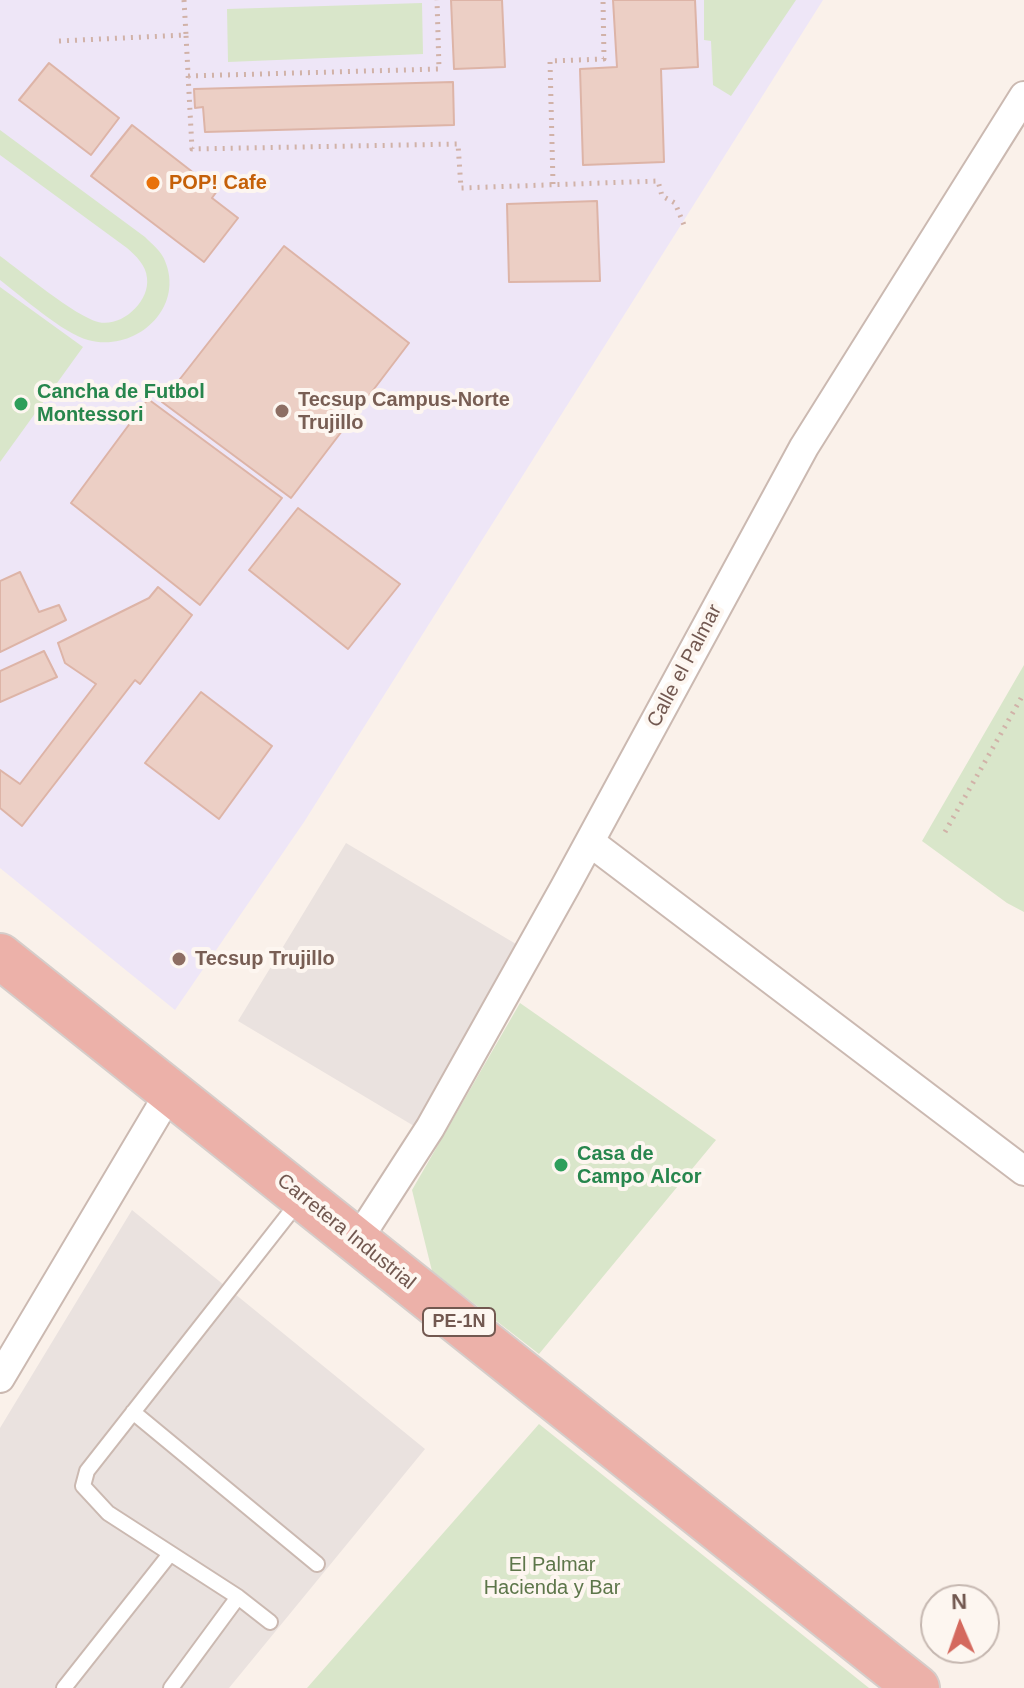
<!DOCTYPE html>
<style>
body{margin:0}
#map{position:relative;width:1024px;height:1688px;overflow:hidden;background:#faf1ea;font-family:Helvetica,sans-serif}
canvas{display:block}
.north{position:absolute;left:920px;top:1584px;width:80px;height:80px;box-sizing:border-box;background:#fdf6f0;border:2px solid #c5b7b0;border-radius:50%;rotate:358deg;font-size:22px;font-weight:700;line-height:32px;text-align:center;color:#725850}
.north::after{content:'';display:block;margin:auto;width:28px;height:36px;background:#d4695e;clip-path:polygon(50% 0,100% 100%,50% 72%,0 100%)}
</style>
<div id="map">
<canvas width="1024" height="1688"></canvas>
<div class="north">N</div>
</div>
<script>
const context = document.querySelector('canvas').getContext('2d');
context.lineJoin = 'round';
function fill(path, color) { context.fillStyle = color; context.fill(path, 'evenodd'); }
function trace(path, color, width, dash) { context.strokeStyle = color; context.lineWidth = width; context.lineCap = dash ? 'butt' : 'round'; context.setLineDash(dash || []); context.stroke(path); }
function write(font, color, halo, rows, align = 'center') {
  context.font = font + ' Helvetica,sans-serif'; context.lineWidth = 8; context.setLineDash([]); context.textBaseline = 'middle'; context.strokeStyle = halo; context.fillStyle = color; for (const [text, x, y, turn = 0] of rows) {
    context.save(); context.translate(x, y); context.rotate((+turn || 0) * Math.PI / 180); context.textAlign = isNaN(turn) ? turn : align; if (halo) context.strokeText(text, 0, 0); context.fillText(text, 0, 0); context.restore();
  }
}
fill(new Path2D(`
 M346 843 521 947 414 1126 238 1021Z
 M132 1210 425 1449 229 1688H0V1428Z`), '#eae2df');
fill(new Path2D(`
 M0 0H823L304 822 175 1010 0 868Z`), '#eee6f7');
fill(new Path2D(`
 M704 0H796L731 96 713 85 711 41 704 40Z
 M422 3 423 54 228 62 227 9Z
 M0 130 145 237C152 244 162 252 165 261 185 309 135 353 88 340 64 334 21 296 0 280V256C22 272 75 316 98 322 121 328 150 302 147 278 146 265 136 256 127 248L0 155Z
 M0 287 83 347 0 462Z
 M1024 665V912L1007 903 922 841Z
 M520 1003 716 1140 539 1354 432 1271 412 1190Z
 M539 1424 869 1688H307Z`), '#d9e6ca');
const building = new Path2D(`
 M451 0H502L505 67 454 69Z
 M613 0H695L698 67 661 69 664 162 583 165 580 69 617 67Z
 M49 63 119 118 91 155 19 100Z
 M453 82 454 125 205 132 203 107 195 108 194 89Z
 M132 125 217 191 212 198 238 218 204 262 91 176Z
 M597 201 600 281 509 282 507 204Z
 M284 246 409 343 291 498 162 402Z
 M148 399 282 498 200 605 71 503Z
 M298 508 400 584 348 649 249 570Z
 M20 572 39 612 59 605 66 620 0 652V581Z
 M158 587 192 615 140 684 135 680 22 826 0 808V770L20 784 96 684 65 663 58 643 149 598Z
 M44 651 57 677 0 702V671Z
 M201 692 272 746 219 819 145 763Z`);
fill(building, '#eccfc5');
trace(building, '#ddb4a7', 2);
const lane = new Path2D(`
 M133 1412 317 1564
 M270 1622 238 1597 108 1513 83 1486 87 1471 299 1201
 M64 1688 170 1554
 M171 1688 238 1597`);
const street = new Path2D(`
 M590 842 1024 1171
 M357 1241 430 1128 565 887 804 447 1024 96
 M0 1378 170 1092`);
const highway = new Path2D(`
 M0 956 917 1688`);
trace(lane, '#cbb9b1', 18);
trace(street, '#cbb9b1', 32);
trace(highway, '#d5cdca', 48);
trace(new Path2D(`
 M184 0 186 35
 M59 41 186 35 192 149 458 144 461 188 658 181 662 196 675 203 684 225
 M188 76 439 69 437 0
 M553 184 550 61 604 59 603 0
 M945 832 1024 693`), '#d1b2a8', 5, [2, 6]);
trace(lane, '#fff', 14);
trace(street, '#fff', 28);
trace(highway, '#ecb1a9', 44);
for (const [x, y, r, color] of [
 [153,183,8,"#e8710a"],
 [21,404,8,"#2e9e5b"],
 [282,411,8,"#8d6e63"],
 [179,959,8,"#8d6e63"],
 [561,1165,8,"#2e9e5b"]
]) { const dot = new Path2D(); dot.arc(x, y, r, 0, 2 * Math.PI); context.fillStyle = color; context.fill(dot); trace(dot, '#fdf6f0', 3); }
for (const [x, y, w] of [
 [459,1322,72]
]) { const box = new Path2D(); box.roundRect(x - w / 2, y - 14, w, 28, 6); context.fillStyle = '#fdf6f0'; context.fill(box); trace(box, '#725850', 2); }
write('bold 18px', '#725850', null, [
 ["PE-1N",459,1322]
]);
write('bold 20px', '#c56008', '#fdf6f0', [
 ["POP! Cafe",169,183]
], 'left');
write('bold 20px', '#27864d', '#fdf6f0', [
 ["Cancha de Futbol",37,392],
 ["Montessori",37,415],
 ["Casa de",577,1154],
 ["Campo Alcor",577,1177]
], 'left');
write('bold 20px', '#785e54', '#fdf6f0', [
 ["Tecsup Campus-Norte",298,400],
 ["Trujillo",298,423],
 ["Tecsup Trujillo",195,959]
], 'left');
write('20px', '#725850', '#fdf6f0', [
 ["Calle el Palmar",685,666,-62],
 ["Carretera Industrial",346,1232,39]
]);
write('20px', '#5d764a', '#fdf6f0', [
 ["El Palmar",552,1565],
 ["Hacienda y Bar",552,1588]
]);
</script>
